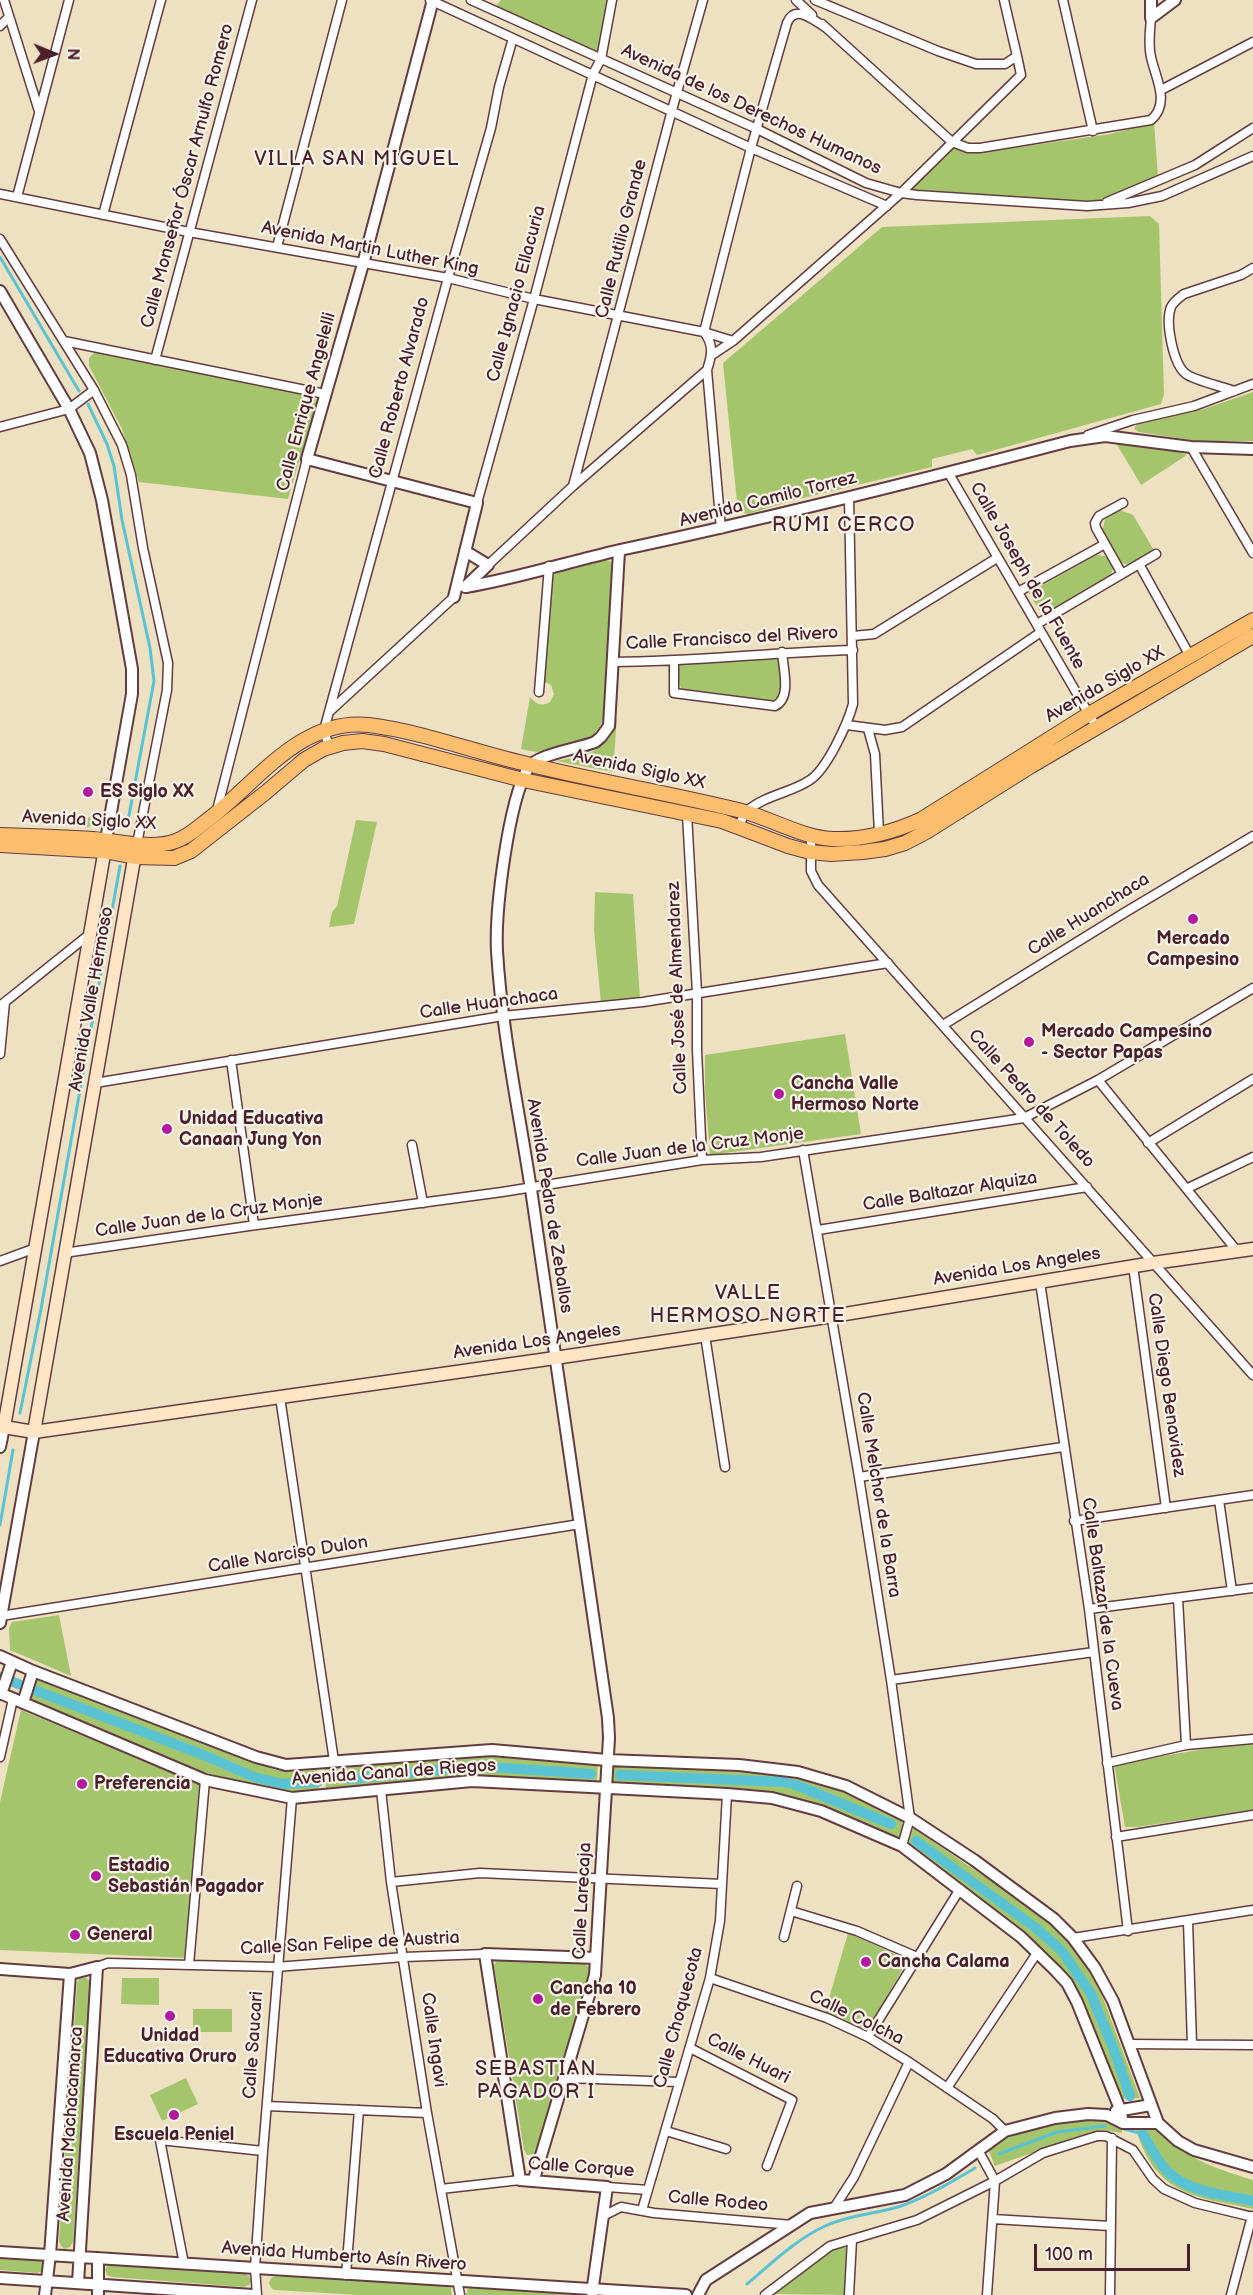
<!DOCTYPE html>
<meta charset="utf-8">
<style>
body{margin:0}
#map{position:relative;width:1253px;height:2295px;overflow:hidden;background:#eee1c1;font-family:"Balsamiq Sans",sans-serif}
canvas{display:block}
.north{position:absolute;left:24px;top:24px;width:60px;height:60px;-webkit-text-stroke:4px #f7f3e8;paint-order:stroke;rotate:91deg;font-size:16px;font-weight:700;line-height:24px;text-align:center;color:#4a1f2b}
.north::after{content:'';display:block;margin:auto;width:21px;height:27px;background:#4a1f2b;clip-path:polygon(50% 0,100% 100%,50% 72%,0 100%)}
.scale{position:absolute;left:1034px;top:2244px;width:156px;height:27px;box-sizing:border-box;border:3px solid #4a1f2b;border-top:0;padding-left:8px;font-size:18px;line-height:21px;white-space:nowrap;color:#4a1f2b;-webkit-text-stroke:4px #f7f3e8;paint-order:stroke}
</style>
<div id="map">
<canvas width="1253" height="2295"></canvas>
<div class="north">N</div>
<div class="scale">100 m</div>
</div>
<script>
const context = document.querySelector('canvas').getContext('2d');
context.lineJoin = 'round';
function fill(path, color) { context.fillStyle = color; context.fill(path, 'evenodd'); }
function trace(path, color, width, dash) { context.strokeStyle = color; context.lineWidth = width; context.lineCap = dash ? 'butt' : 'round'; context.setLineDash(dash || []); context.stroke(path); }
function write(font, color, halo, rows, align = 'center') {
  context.font = font + ' "Balsamiq Sans",sans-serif'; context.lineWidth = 4.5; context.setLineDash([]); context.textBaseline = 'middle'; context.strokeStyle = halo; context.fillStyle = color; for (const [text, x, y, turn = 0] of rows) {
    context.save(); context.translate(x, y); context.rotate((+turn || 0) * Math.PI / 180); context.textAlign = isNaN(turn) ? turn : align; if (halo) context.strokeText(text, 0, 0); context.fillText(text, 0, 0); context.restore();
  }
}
fill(new Path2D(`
 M501 0H615L601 57 494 8Z
 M1154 122 1158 177 1101 200 1085 201 908 191 953 146 965 152 979 153 1110 134Z
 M1150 216 1159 224 1164 394 1161 404 977 455 972 449 932 459V467L791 501 748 514 738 512 723 363 882 227Z
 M97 350 315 396 316 404 288 499 139 482 122 429 89 366V358Z
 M1253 392V441H1196L1139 432 1134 429 1137 424 1204 409Z
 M1116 443 1162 447 1187 455 1141 485Z
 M1120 510 1133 515 1155 552 1129 565 1121 563 1102 531 1105 519Z
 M1096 555 1105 556 1113 568 1111 576 1042 615 1029 593Z
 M608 560 613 564 603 721C588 750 551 757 521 749L530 697C536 704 542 707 550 702L554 694 551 685 543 681 553 576 558 571Z
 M779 657C780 671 787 695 772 702L682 691 679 683V665Z
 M617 717 613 772 556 761C590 755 606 752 617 717Z
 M97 812V822C91 828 84 828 76 826Z
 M356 820 377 822 354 924 329 927 332 912 337 906Z
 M595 892 633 894 640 999 601 1003 594 931Z
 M845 1034 861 1134 710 1155 705 1091V1055Z
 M59 1615 71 1676 10 1650 9 1628 12 1622Z
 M36 1679 275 1770 296 1772 317 1770 319 1791 292 1793 268 1790 203 1772 29 1700Z
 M21 1710 199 1784 186 1958 0 1950V1802Z
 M1253 1741V1810L1137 1827H1125L1114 1764Z
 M495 1754 598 1764 597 1782 472 1776 326 1789 324 1767Z
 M613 1764C676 1766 744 1763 806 1778 840 1787 872 1805 903 1821L899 1839C864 1824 829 1806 791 1797 737 1785 668 1786 612 1783Z
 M913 1828 1007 1892 1060 1932 1085 1962 1103 1998 1140 2098 1120 2099 1069 1975 1007 1919 909 1843Z
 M848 1933 908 1960 870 2025 859 2027 825 2012Z
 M498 1959 583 1962 590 1968V1973L536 2154 527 2155 524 2150 494 1965Z
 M84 1977 89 1980 90 1985 73 2242 70 2247 65 2249 61 2246 59 2241 77 1983 79 1979Z
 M122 1978H159V2005L121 2004Z
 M193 2009H232V2032H193Z
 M186 2078 198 2104 162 2121 150 2095Z
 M1101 2119 1121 2123 1122 2133 1104 2130 1091 2132 995 2166 988 2149C1023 2126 1061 2120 1101 2119Z
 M1135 2126H1153C1188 2159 1208 2166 1253 2180V2209C1209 2199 1167 2198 1145 2153 1141 2145 1138 2135 1135 2126Z
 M842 2246 847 2249 845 2295 775 2294 774 2292 827 2252Z
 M0 2257 38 2260 42 2262 44 2267 42 2271 37 2273 0 2270Z
 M112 2264 245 2274 249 2276 251 2281 249 2285 244 2287 112 2277 107 2275 105 2270 107 2266Z
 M276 2276 446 2286 451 2288 452 2295H359L275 2290 271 2288 269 2283 271 2278Z
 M473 2286 578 2293 582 2295H466L468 2288Z`), '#a5c56d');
trace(new Path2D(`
 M0 257 79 391
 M88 404 107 444 114 466 122 520 150 648 154 681 127 826
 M20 1413 41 1309 120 866
 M0 1525 13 1450
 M1124 2129 1143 2134
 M999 2154 1057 2132 1105 2126
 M747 2284C772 2263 795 2240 825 2226 848 2215 876 2214 901 2206 927 2197 951 2182 975 2168`), '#59c3d4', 3);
trace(new Path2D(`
 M0 1677 206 1756 254 1777 283 1784 318 1782
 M620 1775 783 1782 796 1785 891 1824
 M349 1779 478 1766 591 1774
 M916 1841 1036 1928 1062 1951 1091 1994 1114 2050 1130 2096
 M1143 2134C1150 2146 1158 2163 1169 2173 1191 2193 1226 2195 1253 2201`), '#59c3d4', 10);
const minor = new Path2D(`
 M4 0 39 111
 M430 0 751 148 887 206
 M471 0 757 129 866 183 901 193 917 195 1087 206 1128 203 1162 196 1253 156
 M796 0 812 15
 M815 0 938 51 976 64H1005L1017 56 1004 0
 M1063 0 1093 131
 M822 24 952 142 968 148H980L1151 120C1171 103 1155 77 1151 57 1148 44 1150 31 1151 18
 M0 26 9 17
 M1161 90 1253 42
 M0 194 189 232 448 278 534 299 704 332 733 341
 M17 197 69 0
 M1107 202 1195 165 1253 128
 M103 215 161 0
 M0 239 94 390 122 445 131 475 143 548 168 663 167 690 137 844
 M277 247 342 0
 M64 341 325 394
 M712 355 733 341 901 193 1021 75 1017 56
 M155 360 252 0
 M1234 391C1221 386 1196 381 1186 374 1173 364 1165 322 1171 307 1174 301 1179 298 1184 294L1241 275 1253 268
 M0 427 69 409 94 390
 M1088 435 1133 420 1194 406 1253 384
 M1191 447 1253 553
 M948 472 1097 728
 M573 486 672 110 703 0
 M477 503 534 299 593 74 601 59 612 0
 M721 529 707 370C712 355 714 345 704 332L751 148 787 23C795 4 812 19 825 27
 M1139 564 1190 656
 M488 565 573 486 707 370
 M1122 574 1096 528 1095 523 1099 516 1123 503
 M1018 592 1105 544
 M1037 624 1156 554
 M853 636 874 634 997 558
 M613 662C693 662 773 652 853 650
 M674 662V693L775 706C792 698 783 668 782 652
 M539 692 549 566
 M329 712 454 597
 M847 725 885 730 902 727 1041 632
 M868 729 875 754 879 833
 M329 747 324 730 448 278 491 128 499 87 513 38
 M217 810 307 459
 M687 814 697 993V1050L702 1160
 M739 827C741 822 743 815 747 811 765 795 791 793 810 780 827 769 848 723 853 704L849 497
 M811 835V871L818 885 1253 1375
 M0 1006 91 933
 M943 1025 1124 913 1253 836
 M0 1054 5 1002
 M231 1060 254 1225
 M1098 1080 1237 1251
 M95 1083 503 1016 643 1002 888 963
 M1148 1143 1253 1079
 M412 1145 423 1203
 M803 1150 859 1477 891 1680 910 1818 902 1846
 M1188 1188 1253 1157
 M818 1230 1087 1187
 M64 1253 249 1226 502 1192 702 1160 761 1157 1024 1118 1098 1080 1253 988
 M0 1261 33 1249
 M1133 1266 1166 1508
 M1040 1282 1089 1609 1128 1931
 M705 1335 725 1467
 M280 1397 334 1761
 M859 1477 1063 1447
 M1219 1500 1232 1591
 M1074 1521 1253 1495
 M1178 1598 1186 1745
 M1089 1609 1253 1588
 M1 1616 580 1524
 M891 1680 1094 1652
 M0 1757 13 1699
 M1107 1763 1186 1745 1253 1739
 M381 1790 391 1882 427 2113 460 2295
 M1116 1837 1253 1815
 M391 1882 480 1873 722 1884
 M791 1911 857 1931 917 1957
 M1188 1921 1192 2044
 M784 1937 797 1886
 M1073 1938 1253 1910
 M189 1965 205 1780
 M97 1967 108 1963 276 1967 404 1957 485 1954
 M710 1978 827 2018 868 2037 909 2062 993 2119 1005 2131
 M868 2037 960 1889
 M1129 2044 1253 2045
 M690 2048 792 2100 767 2166
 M566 2078 679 2082
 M947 2088 1037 1953
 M267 2106 427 2113
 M666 2131 726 2149
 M978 2150 995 2181 987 2295
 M607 2187 648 2190
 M441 2189 520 2180
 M834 2208 854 2177 909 2062
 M642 2210 710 1978 720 1921 727 1794
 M603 2216 621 2207 654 2213 792 2225
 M993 2219 1110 2226
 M184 2264 160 2140 263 2151
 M346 2275 359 2110
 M257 2295 255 2268 263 2151 292 1798
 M765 2295 830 2246 917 2220 995 2181 1043 2153 1097 2136H1106L1133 2150 1153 2179 1164 2189 1195 2203 1253 2217
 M849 2295 852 2240
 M1110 2295 1112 2138
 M1231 2295 1252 2216`);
const tertiary = new Path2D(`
 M433 0 363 264 307 459 477 503 454 597
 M1151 0V18
 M1151 18 1175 0
 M0 291 69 409 90 453 102 500 132 669V694L106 840
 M465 551 488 565 465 587
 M466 587C518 578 568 562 620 550 771 518 921 480 1070 441L1105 436 1191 447 1253 449
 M0 1447 4 1427
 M0 1623 34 1432
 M0 1656 33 1671 256 1757 286 1765 492 1750 607 1760 739 1765 798 1772 846 1786 910 1818 974 1860 1054 1919 1073 1938 1095 1968 1113 2001 1158 2123 1178 2141 1194 2150 1253 2167
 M0 1693 205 1780 292 1798 472 1781 727 1794 772 1798 821 1811 902 1846 1021 1937 1056 1971 1067 1983 1077 2002 1120 2109 1123 2123
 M1 1694 12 1662
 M23 1703 33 1671
 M0 1969 70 1974 97 1967 78 2283
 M1116 2111 1151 2105
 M534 2179 595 1975 609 1738 608 1718C583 1546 558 1375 533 1203 521 1120 502 1036 497 951 495 911 508 803 528 768 537 754 578 749 595 742L601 737 609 726 619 551
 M0 2252 686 2295
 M0 2278 253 2295
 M592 2293 607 2187 520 2180 485 1954 596 1958
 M45 2295 50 2255 70 1974
 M98 2295V2258
 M698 2295 706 2280 810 2213 905 2195 946 2174 1005 2131 1055 2118 1088 2114 1107 2115 1123 2123H1158`);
const secondary = new Path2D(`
 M106 843 4 1427 34 1432 555 1358 833 1316 1153 1263 1253 1249
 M34 1432 136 848`);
const trunk = new Path2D(`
 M0 835C31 836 62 837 93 839 119 841 151 850 176 841 187 837 196 829 205 822 255 786 299 717 369 725 424 732 477 753 531 765 601 782 673 794 742 811 772 819 801 837 832 839 863 840 894 832 922 819L1089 714 1253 620
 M0 845 104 851 135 857 174 858 191 851 265 793 304 760 323 749 343 743 362 741 384 744 523 780 722 821 788 846 810 852 831 854 863 852 885 849 905 843 926 832 1031 766 1253 636`);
trace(minor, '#633c42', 11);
trace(tertiary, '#633c42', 14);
trace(secondary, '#633c42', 15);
trace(trunk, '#633c42', 16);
trace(minor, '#fff', 8);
trace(tertiary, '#fff', 10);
trace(secondary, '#fde5c5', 12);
trace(trunk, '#fbbe6e', 14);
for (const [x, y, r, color] of [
 [88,792,6,"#b5179e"],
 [1193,919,6,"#b5179e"],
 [1029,1042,6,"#b5179e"],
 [779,1094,6,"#b5179e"],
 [167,1129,6,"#b5179e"],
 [82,1784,6,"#b5179e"],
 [96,1876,6,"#b5179e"],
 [75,1935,6,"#b5179e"],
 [866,1962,6,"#b5179e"],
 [538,1999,6,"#b5179e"],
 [170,2016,6,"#b5179e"],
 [174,2115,6,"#b5179e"]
]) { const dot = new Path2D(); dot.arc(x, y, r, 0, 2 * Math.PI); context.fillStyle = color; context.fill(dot); trace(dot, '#f7f3e8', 2); }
write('18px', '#4a1f2b', '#f7f3e8', [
 ["Avenida de los Derechos Humanos",751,110,25],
 ["Calle Monseñor Óscar Arnulfo Romero",188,176,-75],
 ["Calle Rutilio Grande",622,239,-76],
 ["Avenida Martin Luther King",370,249,11],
 ["Calle Ignacio Ellacuria",517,294,-75],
 ["Calle Roberto Alvarado",400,388,-75],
 ["Calle Enrique Angelelli",307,402,-75],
 ["Avenida Camilo Torrez",768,500,-14],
 ["Calle Joseph de la Fuente",1027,576,60],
 ["Calle Francisco del Rivero",732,639,-3],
 ["Avenida Siglo XX",1105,685,-30],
 ["Avenida Siglo XX",639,770,12],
 ["Avenida Siglo XX",89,821,3],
 ["Calle Huanchaca",1089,915,-32],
 ["Calle José de Almendarez",678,988,-92],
 ["Avenida Valle Hermoso",92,999,-80],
 ["Calle Huanchaca",489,1004,-8],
 ["Calle Pedro de Toledo",1031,1099,48],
 ["Calle Juan de la Cruz Monje",690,1148,-7],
 ["Calle Baltazar Alquiza",950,1192,-9],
 ["Avenida Pedro de Zeballos",549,1206,81],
 ["Calle Juan de la Cruz Monje",209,1216,-8],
 ["Avenida Los Angeles",1017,1267,-9],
 ["Avenida Los Angeles",537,1342,-8],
 ["Calle Diego Benavidez",1166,1385,82],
 ["Calle Melchor de la Barra",878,1495,81],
 ["Calle Narciso Dulon",288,1555,-9],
 ["Calle Baltazar de la Cueva",1102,1604,82],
 ["Avenida Canal de Riegos",394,1773,-4],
 ["Calle Larecaja",583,1901,-87],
 ["Calle San Felipe de Austria",350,1944,-3],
 ["Calle Choquecota",679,2018,-75],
 ["Calle Colcha",856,2018,26],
 ["Calle Ingavi",433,2040,82],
 ["Calle Saucari",254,2045,-86],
 ["Calle Huari",748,2059,27],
 ["Avenida Machacamarca",71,2124,-86],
 ["Calle Corque",581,2168,4],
 ["Calle Rodeo",718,2202,5],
 ["Avenida Humberto Asín Rivero",344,2257,4]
]);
write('bold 18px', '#4a1f2b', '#f7f3e8', [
 ["ES Siglo XX",100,792],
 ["Mercado",1193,939,"center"],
 ["Campesino",1193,960,"center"],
 ["Mercado Campesino",1041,1032],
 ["- Sector Papas",1041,1053],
 ["Cancha Valle",791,1084],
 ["Hermoso Norte",791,1105],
 ["Unidad Educativa",179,1119],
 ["Canaan Jung Yon",179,1140],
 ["Preferencia",94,1784],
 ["Estadio",108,1866],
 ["Sebastián Pagador",108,1887],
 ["General",87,1935],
 ["Cancha Calama",878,1962],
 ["Cancha 10",550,1989],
 ["de Febrero",550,2010],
 ["Unidad",170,2036,"center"],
 ["Educativa Oruro",170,2057,"center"],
 ["Escuela Peniel",174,2135,"center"]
], 'left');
context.letterSpacing = '1.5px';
write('20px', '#4a1f2b', '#f7f3e8', [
 ["VILLA SAN MIGUEL",357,160],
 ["RUMI CERCO",844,526],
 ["VALLE",748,1294],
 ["HERMOSO NORTE",748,1317],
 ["SEBASTIAN",536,2070],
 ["PAGADOR I",536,2093]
]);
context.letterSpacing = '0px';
</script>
